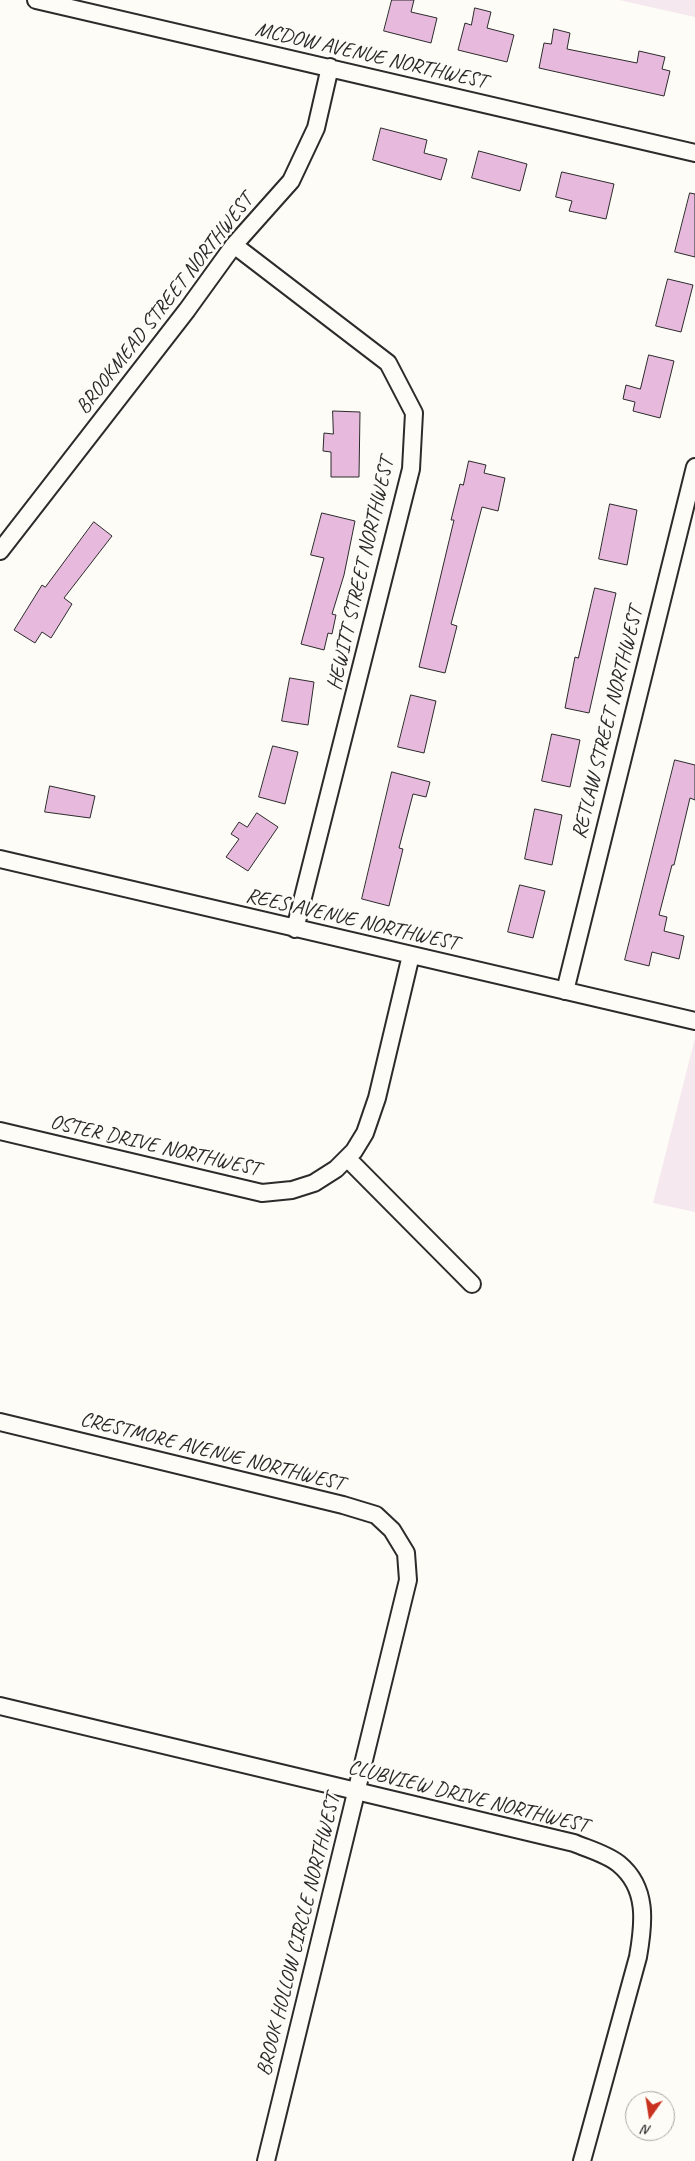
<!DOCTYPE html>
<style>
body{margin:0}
#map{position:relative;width:695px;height:2161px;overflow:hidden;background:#fdfcf7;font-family:Caveat,sans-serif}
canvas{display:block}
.north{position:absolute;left:625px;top:2091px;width:50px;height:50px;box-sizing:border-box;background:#fdfcf7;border:1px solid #a9a8a5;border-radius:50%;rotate:193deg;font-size:14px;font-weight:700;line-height:20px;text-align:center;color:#2b2b2b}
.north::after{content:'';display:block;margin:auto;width:18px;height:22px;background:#c8321e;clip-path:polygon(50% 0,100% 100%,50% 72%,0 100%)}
</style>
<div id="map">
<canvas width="695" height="2161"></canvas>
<div class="north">N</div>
</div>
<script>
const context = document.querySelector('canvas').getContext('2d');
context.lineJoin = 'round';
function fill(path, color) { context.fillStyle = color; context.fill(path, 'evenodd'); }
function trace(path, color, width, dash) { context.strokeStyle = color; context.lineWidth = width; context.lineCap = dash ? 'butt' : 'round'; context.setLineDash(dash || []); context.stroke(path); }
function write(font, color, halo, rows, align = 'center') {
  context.font = font + ' Caveat,sans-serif'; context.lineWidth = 5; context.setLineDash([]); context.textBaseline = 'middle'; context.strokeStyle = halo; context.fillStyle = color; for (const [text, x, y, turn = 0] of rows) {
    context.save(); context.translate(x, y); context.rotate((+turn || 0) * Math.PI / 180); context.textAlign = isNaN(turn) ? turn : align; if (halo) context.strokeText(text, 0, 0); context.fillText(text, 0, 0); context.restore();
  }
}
fill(new Path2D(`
 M619 0H695V17Z
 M695 1038V1212L653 1203Z`), '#f6e8ef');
const building = new Path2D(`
 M392 0H414L411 12 437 18 431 43 384 31Z
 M475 8 491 12 487 28 514 35 507 62 458 50 465 23 471 25Z
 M554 29 570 33 567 49 637 63 639 51 665 57 662 69 670 71 664 96 539 68 544 43 551 44Z
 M381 128 427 140 424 153 447 159 441 180 373 160Z
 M479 151 527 164 520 191 472 178Z
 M562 172 614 184 606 219 569 211 572 201 556 197Z
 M690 193 695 194V257L675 252Z
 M668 279 693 285 681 332 656 326Z
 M649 355 674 361 660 418 633 411 635 402 623 399 626 385 640 389Z
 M333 411 360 412 359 477H331V452L323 451 324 433 333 434Z
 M469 461 486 465 484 473 505 478 498 511 482 507 451 624 457 626 445 673 419 667 454 520H451L460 484 463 485Z
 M610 504 637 510 627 565 599 559Z
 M322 513 355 521 344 575 332 614 336 615 332 634 328 633 324 650 301 644 324 558 311 555Z
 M94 522 112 536 64 598 72 604 51 638 42 632 35 643 14 630 42 585 45 587Z
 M595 588 616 593 589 713 565 708 575 657 578 658Z
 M290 678 314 682 308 725 282 721Z
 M411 695 436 701 424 753 398 747Z
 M552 734 580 740 570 787 542 781Z
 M273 746 298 752 285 804 259 797Z
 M675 760 695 765V800L690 798 674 865H672L659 915 667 917 664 931 684 936 679 959 652 952 649 966 625 960Z
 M392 772 430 782 426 797 413 794 399 848 403 849 389 906 362 899Z
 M50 786 95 796 90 818 45 812Z
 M535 809 562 815 552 865 525 859Z
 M257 813 278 827 248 871 226 857 239 839 231 834 239 822 247 827Z
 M520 885 545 891 533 938 508 932Z`);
fill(building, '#e6b9dd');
trace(building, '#2b2b2b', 1);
const street = new Path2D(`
 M36 0 695 153
 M234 245 388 363 414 413 411 469 295 929
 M0 551 187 310 234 245 291 181 316 128 330 67
 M0 859 695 1021
 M565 991 695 467
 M0 1131 262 1193 292 1190 314 1183 336 1169 354 1151 365 1133 377 1098 411 955
 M347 1158 472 1284
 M0 1422 343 1505 376 1515 392 1530 406 1553 408 1580 266 2161
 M0 1706 574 1843C588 1849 607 1854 619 1864 648 1888 644 1923 638 1957L582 2161`);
trace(street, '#2b2b2b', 20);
trace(street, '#fdfcf7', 16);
write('21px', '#2b2b2b', '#fdfcf7', [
 ["MCDOW AVENUE NORTHWEST",371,56,13],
 ["BROOKMEAD STREET NORTHWEST",165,304,-52],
 ["HEWITT STREET NORTHWEST",361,574,-77],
 ["RETLAW STREET NORTHWEST",608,723,-76],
 ["REES AVENUE NORTHWEST",352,920,13],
 ["OSTER DRIVE NORTHWEST",155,1146,13],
 ["CRESTMORE AVENUE NORTHWEST",212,1452,14],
 ["CLUBVIEW DRIVE NORTHWEST",468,1797,14],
 ["BROOK HOLLOW CIRCLE NORTHWEST",299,1935,-76]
]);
</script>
